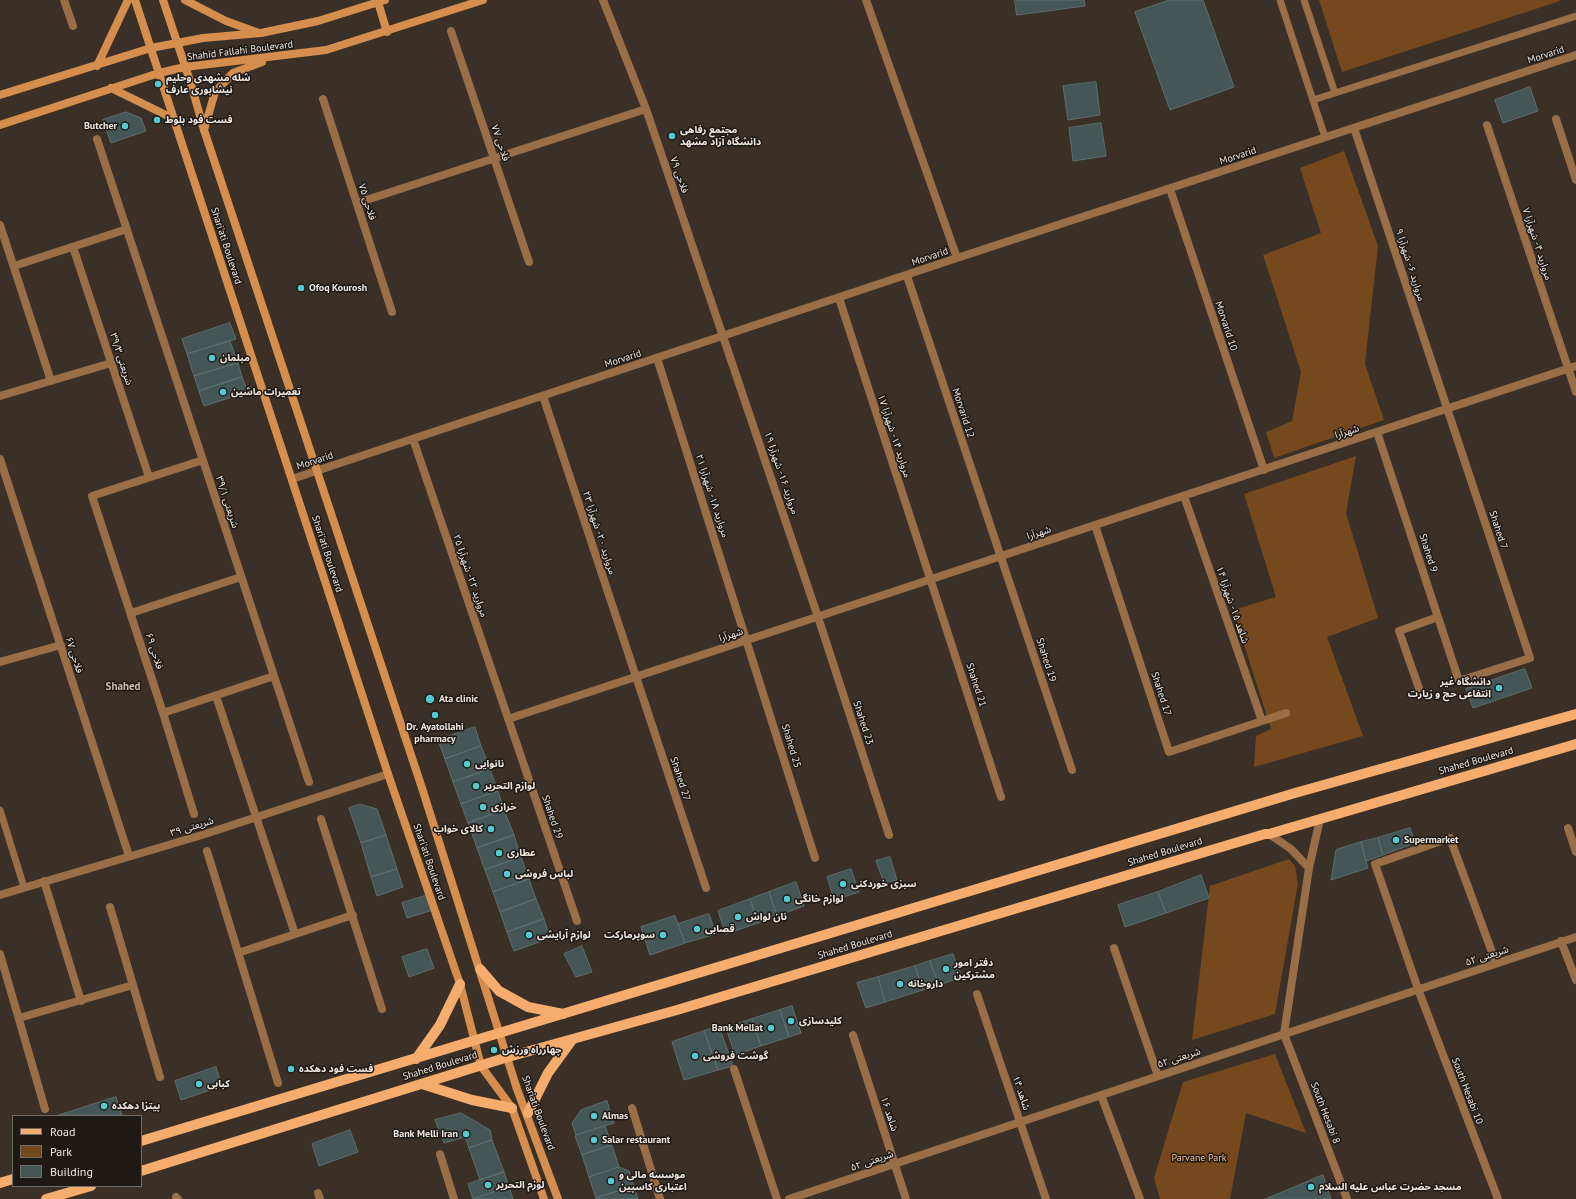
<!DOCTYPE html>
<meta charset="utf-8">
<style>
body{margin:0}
#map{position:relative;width:1576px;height:1199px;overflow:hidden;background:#3a3027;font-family:"PT Sans",sans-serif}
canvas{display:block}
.legend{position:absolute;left:12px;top:1115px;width:130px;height:72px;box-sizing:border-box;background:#1e1915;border:1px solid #726c67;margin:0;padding:5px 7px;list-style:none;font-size:12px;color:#f0e8e3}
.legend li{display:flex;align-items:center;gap:8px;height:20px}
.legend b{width:20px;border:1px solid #726c67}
</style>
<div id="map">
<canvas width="1576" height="1199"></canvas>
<ul class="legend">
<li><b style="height:5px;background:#f5ac6d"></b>Road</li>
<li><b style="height:11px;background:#76481d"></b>Park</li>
<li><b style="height:11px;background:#455656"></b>Building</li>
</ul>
</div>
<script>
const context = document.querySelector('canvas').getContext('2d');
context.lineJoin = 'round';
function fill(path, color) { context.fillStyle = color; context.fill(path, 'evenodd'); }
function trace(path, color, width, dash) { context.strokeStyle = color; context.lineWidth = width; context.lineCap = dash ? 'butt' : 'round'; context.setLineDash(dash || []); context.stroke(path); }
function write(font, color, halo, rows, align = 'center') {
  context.font = font + ' "PT Sans","Noto Sans Arabic",sans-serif'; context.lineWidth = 3; context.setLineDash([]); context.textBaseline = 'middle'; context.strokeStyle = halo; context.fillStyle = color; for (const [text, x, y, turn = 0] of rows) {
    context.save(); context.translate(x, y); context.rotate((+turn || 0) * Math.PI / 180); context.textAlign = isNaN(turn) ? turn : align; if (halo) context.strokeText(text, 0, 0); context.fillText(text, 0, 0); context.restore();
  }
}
fill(new Path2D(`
 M1319 0H1559L1560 1 1342 72Z
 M1344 151 1378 246 1365 364 1384 420 1274 458 1266 432 1292 421 1301 372 1263 255 1321 233 1300 168Z
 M1356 456 1346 513 1378 618 1327 637 1363 736 1254 767 1256 736 1271 729 1233 610 1276 597 1244 494Z
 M1289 859 1295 866 1298 883 1275 1014 1192 1040 1210 886Z
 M1275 1054 1306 1133 1246 1113 1230 1199H1160L1154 1178 1183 1082Z`), '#76481d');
const building = new Path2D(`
 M1015 0H1084L1085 6 1017 15Z
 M1170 0H1203L1234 87 1170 110 1135 12Z
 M1096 82 1100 115 1068 120 1063 86Z
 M1530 87 1538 111 1503 123 1495 100Z
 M126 112 141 118 146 131 111 143 103 120Z
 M1101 123 1106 156 1073 161 1069 128Z
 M230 323 236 339 187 354 182 339Z
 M230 341 238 363 194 376 187 354Z
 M238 363 242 377 199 391 194 376Z
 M242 377 248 392 204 406 199 391Z
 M1525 669 1532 688 1473 708 1466 689Z
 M475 727 481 746 445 759 438 740Z
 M481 746 490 769 453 782 445 759Z
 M490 769 498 791 461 804 453 782Z
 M498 791 504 810 468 823 461 804Z
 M360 804 377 809 386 835 361 843 349 808Z
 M504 810 514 835 477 848 468 823Z
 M1410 828 1415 843 1383 855 1378 838Z
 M386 835 397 869 371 877 361 843Z
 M514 835 521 857 485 870 477 848Z
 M1378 838 1383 855 1366 861 1361 842Z
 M1361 842 1368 868 1331 880 1336 850Z
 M521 857 529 879 493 892 485 870Z
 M890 857 897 880 884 883 876 861Z
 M397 869 403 887 377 896 371 877Z
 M851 869 859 892 834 900 827 877Z
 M1201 875 1209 898 1166 913 1158 892Z
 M529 879 536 899 500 912 493 892Z
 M796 882 804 906 777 916 769 892Z
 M769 892 777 916 758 923 750 899Z
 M1158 892 1166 913 1125 927 1118 905Z
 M428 895 433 910 407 918 402 903Z
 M536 899 544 919 507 932 500 912Z
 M750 899 758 923 726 934 718 911Z
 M709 914 716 934 685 943 678 924Z
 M675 916 685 943 650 955 641 927Z
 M544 919 550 938 514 951 507 932Z
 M582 946 592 972 576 977 564 954Z
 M427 949 434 968 409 977 402 957Z
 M953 954 962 977 939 985 930 961Z
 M930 961 939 985 923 990 915 966Z
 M915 966 923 990 885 1002 878 977Z
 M878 977 885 1002 866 1008 857 983Z
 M792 1006 801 1033 789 1037 780 1010Z
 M780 1010 789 1037 761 1046 752 1019Z
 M752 1019 761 1046 735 1055 726 1028Z
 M719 1026 733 1066 718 1070 704 1031Z
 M704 1031 718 1070 684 1080 672 1042Z
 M216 1067 222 1086 181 1100 175 1081Z
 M116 1097 122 1115H59Z
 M607 1101 614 1123 576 1135 572 1123 581 1110Z
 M461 1113 490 1130 492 1140 469 1148 465 1137 444 1143 435 1120Z
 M605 1126 612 1145 582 1155 575 1136Z
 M350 1130 358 1152 319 1166 312 1144Z
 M492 1140 504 1172 480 1180 469 1148Z
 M612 1145 619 1167 589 1177 582 1155Z
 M619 1167 629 1171 634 1186 596 1198 589 1177Z
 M504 1172 509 1187 473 1199 468 1184Z
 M1323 1175 1331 1199H1266Z
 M634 1186 638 1199H596V1198Z
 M509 1187 513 1199H474Z`);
fill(building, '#455656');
trace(building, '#5d6e6f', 1);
trace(new Path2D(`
 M1280 0 1325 137
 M1304 0 1335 93
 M1313 100 1576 16
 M0 810 24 887`), '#9a6e47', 7);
trace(new Path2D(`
 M64 0 73 26
 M603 0 646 109 818 617 889 835
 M866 0 957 258
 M451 31 529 262
 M323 99 392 312
 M1556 119 1576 180
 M1487 125 1576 392
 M1354 128 1530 658 1459 681 1377 432
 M97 139 309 782
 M1170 189 1264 470
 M357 203 646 109
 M0 225 51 381
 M73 247 149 477
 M14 266 127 229
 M907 276 1072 770
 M839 298 1001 797
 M657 358 815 858
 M0 396 111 363
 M543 396 706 888
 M413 439 577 921
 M0 459 129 856
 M292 479 957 258 1576 55
 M1184 496 1262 721
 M1095 525 1169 752 1286 713
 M131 613 241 577
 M0 662 61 645
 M1421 694 1399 631 1438 617
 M216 696 295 934
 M163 713 274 676
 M508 719 1576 366
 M194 814 163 713 92 496 203 460
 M321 819 382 1009
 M1320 819 1309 868 1284 1034 1347 1199
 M1568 828 1576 852
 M1269 834 1291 849 1309 868
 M207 851 278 1083
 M44 881 81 1001
 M0 895 202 835 388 774
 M110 907 160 1077
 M1561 941 1576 980
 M1114 948 1158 1076
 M238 953 353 915
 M0 954 45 1109
 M1496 963 1450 838 1375 864 1418 989 1498 1199
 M977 994 1046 1199
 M19 1018 133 985
 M853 1035 906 1199
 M734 1069 777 1199
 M1101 1095 1140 1199
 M632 1108 660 1199
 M440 1154 454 1199
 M318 1193 320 1199
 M176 1197 178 1199
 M789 1199 1576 937`), '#9a6e47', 8);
trace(new Path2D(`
 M135 0 388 774 460 984 481 1066 512 1108 544 1199
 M163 0 191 84 204 130 422 788 517 1089 558 1199
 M185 0 226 21 259 33
 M378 2 387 32
 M97 66 128 0
 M111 88 174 119
 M0 95 151 48 203 38 261 33 318 21 385 0
 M0 125 159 73 185 67 326 50 483 0
 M204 130 215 92 233 73 262 62`), '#d58e4e', 8);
trace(new Path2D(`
 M480 969 499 991 528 1007 563 1014
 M416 1059 440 1025 460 984
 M422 1084 472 1100 512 1108
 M528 1113 548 1073 572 1040
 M141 1141 1295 793 1576 714
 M141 1171 508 1057 677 1010 1265 834H1269L1576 744
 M0 1183 13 1179
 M46 1199 91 1186`), '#f5ac6d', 10);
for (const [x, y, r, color] of [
 [158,84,4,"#52ccd0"],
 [157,120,4,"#52ccd0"],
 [125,126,4,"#52ccd0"],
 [672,136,4,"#52ccd0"],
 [301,288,4,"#52ccd0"],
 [212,358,4,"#52ccd0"],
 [223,392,4,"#52ccd0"],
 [1499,688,4,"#52ccd0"],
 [430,699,5,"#52ccd0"],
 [435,715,4,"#52ccd0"],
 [467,764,4,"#52ccd0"],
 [476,786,4,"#52ccd0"],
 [483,807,4,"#52ccd0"],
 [491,829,4,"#52ccd0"],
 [1396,840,4,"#52ccd0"],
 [499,853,4,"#52ccd0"],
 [507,874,4,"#52ccd0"],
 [843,884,4,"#52ccd0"],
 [787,899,4,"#52ccd0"],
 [738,917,4,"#52ccd0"],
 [697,929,4,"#52ccd0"],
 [529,935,4,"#52ccd0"],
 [663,935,4,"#52ccd0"],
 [946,969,4,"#52ccd0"],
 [900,984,4,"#52ccd0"],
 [791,1021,4,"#52ccd0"],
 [771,1028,4,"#52ccd0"],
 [494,1050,4,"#52ccd0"],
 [695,1056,4,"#52ccd0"],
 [291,1069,4,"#52ccd0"],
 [199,1084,4,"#52ccd0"],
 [104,1106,4,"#52ccd0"],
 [594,1116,4,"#52ccd0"],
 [466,1134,4,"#52ccd0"],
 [594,1140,4,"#52ccd0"],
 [611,1181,4,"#52ccd0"],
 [488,1185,4,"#52ccd0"],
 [1311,1187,4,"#52ccd0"]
]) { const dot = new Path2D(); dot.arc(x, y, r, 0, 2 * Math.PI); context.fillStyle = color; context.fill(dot); trace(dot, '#1e1915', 1.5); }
write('10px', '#f0e8e3', '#1e1915', [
 ["Shahid Fallahi Boulevard",240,51,-7],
 ["Morvarid",1546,55,-18],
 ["فلاحی ۷۷",500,143,71],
 ["Morvarid",1238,156,-18],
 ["فلاحی ۷۹",679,175,71],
 ["فلاحی ۷۵",367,202,72],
 ["مروارید ۴- شهرآرا ۷",1537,244,72],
 ["Shari'ati Boulevard",226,246,72],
 ["Morvarid",930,257,-19],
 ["مروارید ۶- شهرآرا ۹",1410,265,72],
 ["Morvarid 10",1226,326,72],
 ["شریعتی ۳۹/۳",121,359,72],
 ["Morvarid",623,359,-18],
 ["Morvarid 12",963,413,72],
 ["شهرآرا",1347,432,-18],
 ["مروارید ۱۴- شهرآرا ۱۷",894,436,72],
 ["Morvarid",315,461,-18],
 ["مروارید ۱۶- شهرآرا ۱۹",781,473,71],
 ["مروارید ۱۸- شهرآرا ۲۱",712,496,72],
 ["شریعتی ۳۹/۱",227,502,72],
 ["Shahed 7",1498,530,72],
 ["مروارید ۲۰- شهرآرا ۲۳",599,533,72],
 ["شهرآرا",1039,533,-18],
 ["Shahed 9",1428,553,72],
 ["Shari'ati Boulevard",327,554,72],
 ["مروارید ۲۲- شهرآرا ۲۵",470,576,71],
 ["شاهد ۱۵- شهرآرا ۱۴",1232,605,71],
 ["شهرآرا",731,635,-18],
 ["فلاحی ۶۹",154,651,72],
 ["فلاحی ۶۷",74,655,72],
 ["Shahed 19",1046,660,72],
 ["Shahed 21",976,685,72],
 ["Shahed 17",1161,694,72],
 ["Shahed 23",863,723,72],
 ["Shahed 25",791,746,73],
 ["Shahed Boulevard",1476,761,-16],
 ["Shahed 27",680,779,72],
 ["Shahed 29",552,817,71],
 ["شریعتی ۳۹",192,827,-17],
 ["Shahed Boulevard",1165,852,-17],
 ["Shari'ati Boulevard",429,862,71],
 ["Shahed Boulevard",855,945,-17],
 ["شریعتی ۵۲",1487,956,-18],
 ["شریعتی ۵۲",1179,1058,-18],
 ["Shahed Boulevard",440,1066,-17],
 ["South Hesabi 10",1467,1091,69],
 ["شاهد ۱۴",1021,1093,71],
 ["Shariati Boulevard",538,1113,70],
 ["South Hesabi 8",1325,1113,69],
 ["شاهد ۱۶",889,1114,72],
 ["شریعتی ۵۲",872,1161,-19]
]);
write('bold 10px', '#f0e8e3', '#1e1915', [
 ["شله مشهدی وحلیم",166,78],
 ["نیشابوری عارف",166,90],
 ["فست فود بلوط",165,120],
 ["Butcher",117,126,"right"],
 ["مجتمع رفاهی",680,130],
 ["دانشگاه آزاد مشهد",680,142],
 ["Ofoq Kourosh",309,288],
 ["مبلمان",220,358],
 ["تعمیرات ماشین",231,392],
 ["دانشگاه غیر",1491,682,"right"],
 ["انتفاعی حج و زیارت",1491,694,"right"],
 ["Ata clinic",439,699],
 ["Dr. Ayatollahi",435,727,"center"],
 ["pharmacy",435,739,"center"],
 ["نانوایی",475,764],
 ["لوازم التحریر",484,786],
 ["خرازی",491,807],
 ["کالای خواب",483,829,"right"],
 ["Supermarket",1404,840],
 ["عطاری",507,853],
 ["لباس فروشی",515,874],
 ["سبزی خوردکنی",851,884],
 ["لوازم خانگی",795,899],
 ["نان لواش",746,917],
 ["قصابی",705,929],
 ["لوازم آرایشی",537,935],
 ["سوپرمارکت",655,935,"right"],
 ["دفتر امور",954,963],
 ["مشترکین",954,975],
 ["داروخانه",908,984],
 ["کلیدسازی",799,1021],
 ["Bank Mellat",763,1028,"right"],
 ["چهارراه ورزش",502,1050],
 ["گوشت فروشی",703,1056],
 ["فست فود دهکده",299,1069],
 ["کبابی",207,1084],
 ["پیتزا دهکده",112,1106],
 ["Almas",602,1116],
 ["Bank Melli Iran",458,1134,"right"],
 ["Salar restaurant",602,1140],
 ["موسسه مالی و",619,1175],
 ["اعتباری کاسپین",619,1187],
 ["لوزم التحریر",496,1185],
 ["مسجد حضرت عباس علیه السلام",1319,1187]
], 'left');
write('10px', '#fcc598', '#1e1915', [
 ["Parvane Park",1199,1158]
]);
write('bold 11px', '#cabcb2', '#1e1915', [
 ["Shahed",123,687]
]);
</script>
